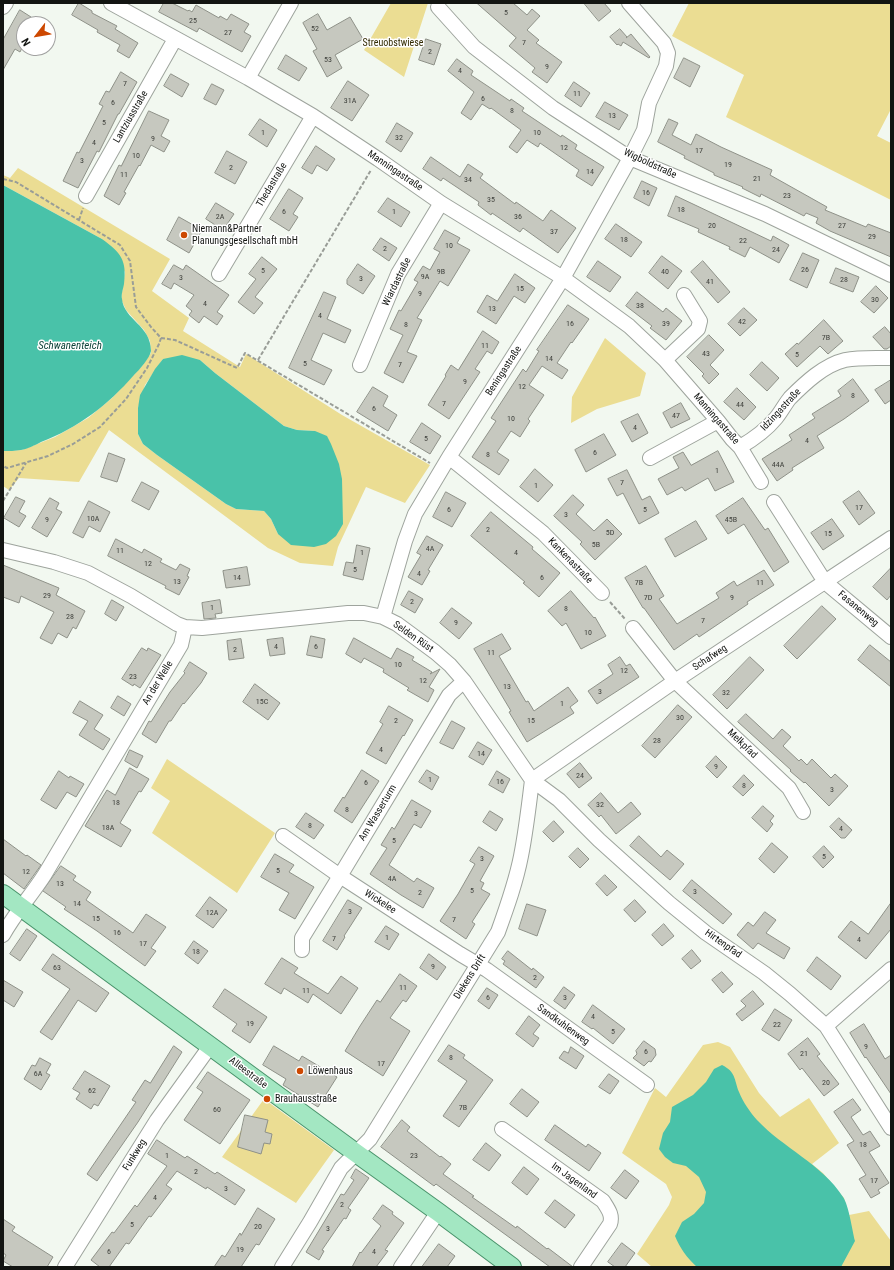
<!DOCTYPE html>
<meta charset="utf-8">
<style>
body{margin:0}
#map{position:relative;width:894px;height:1270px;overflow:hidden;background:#f2f8f0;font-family:"Roboto Condensed",sans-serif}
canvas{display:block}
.frame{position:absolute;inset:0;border:4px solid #131512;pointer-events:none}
.north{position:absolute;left:16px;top:16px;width:40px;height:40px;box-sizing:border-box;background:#fff;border:1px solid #a1a1a0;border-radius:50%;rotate:239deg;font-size:11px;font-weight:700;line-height:16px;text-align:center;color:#131512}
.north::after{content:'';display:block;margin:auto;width:14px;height:18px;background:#cd4801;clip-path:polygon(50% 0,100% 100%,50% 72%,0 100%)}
</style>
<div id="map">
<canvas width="894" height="1270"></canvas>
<div class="frame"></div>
<div class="north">N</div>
</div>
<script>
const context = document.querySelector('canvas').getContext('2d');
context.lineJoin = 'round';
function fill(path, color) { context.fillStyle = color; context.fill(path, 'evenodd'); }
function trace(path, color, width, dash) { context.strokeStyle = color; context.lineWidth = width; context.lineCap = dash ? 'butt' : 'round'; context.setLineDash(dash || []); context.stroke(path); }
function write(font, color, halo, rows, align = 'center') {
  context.font = font + ' "Roboto Condensed",sans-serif'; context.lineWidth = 3; context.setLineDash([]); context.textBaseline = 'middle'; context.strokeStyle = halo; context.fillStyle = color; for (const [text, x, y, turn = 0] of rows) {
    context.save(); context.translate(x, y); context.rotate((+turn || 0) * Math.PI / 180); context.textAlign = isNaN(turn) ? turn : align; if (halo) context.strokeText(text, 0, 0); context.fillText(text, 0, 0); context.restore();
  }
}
fill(new Path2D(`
 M391 3H428L404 77 364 50Z
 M689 3H891V109L877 136 891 143V200L726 117 744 75 672 36Z
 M18 168 170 259 152 291 189 318 183 331 240 367 246 354 342 415 430 465 405 503 366 487 338 547 333 566 300 563 268 548 109 430 79 482 19 478 9 490 3 486V451L22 450 55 437 88 418 112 398 142 366 151 353 150 341 144 330 126 310 121 299 125 272 102 239 3 185V175L10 178ZM163 359 200 360 215 373 284 426 297 430 315 431 278 534 271 519 264 511 236 509 226 504 157 455 143 444 138 434V408L145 385Z
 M605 338 646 373 640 396 597 409 571 423 572 397Z
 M167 759 275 833 237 893 152 833 170 801 151 788Z
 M718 1042 730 1047 759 1093 780 1117 809 1098 839 1143 812 1164 823 1173 844 1198 849 1215 869 1211 891 1241V1267H652L637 1254 669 1205 672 1197 666 1184 622 1153 655 1088 666 1097 703 1045Z
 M264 1099 334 1150 296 1203 222 1157Z`), '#ebdd93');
fill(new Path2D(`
 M3 185 102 239C121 253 127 260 124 284 123 289 121 295 122 299 124 320 151 325 151 351 150 358 139 370 134 375 108 405 78 428 41 442 35 445 28 449 21 450 15 451 9 451 3 451Z
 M182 355 200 360 215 373 284 426 297 430 315 431 327 436 331 444 339 464 342 479 343 524 336 536 326 544 314 547 291 545 278 534 271 519 264 511 236 509 226 504 157 455 143 444 138 434V408L140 395 155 369 163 359Z
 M722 1065C736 1072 734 1079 739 1092 743 1102 750 1112 757 1120 783 1148 822 1164 843 1197 849 1206 852 1229 855 1241L841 1267H697C687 1258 680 1248 675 1236L682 1222 694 1214 704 1203 706 1192 699 1177 686 1166 673 1163 665 1157 659 1149 663 1133 670 1122 672 1107 693 1095 706 1082 714 1069Z`), '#49c2a9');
const building = new Path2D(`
 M79 3 92 11V13L117 26 115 29 138 43 129 58 117 51 120 45 97 32 98 30 72 15Z
 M164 3H172L188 11 189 10 192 12 196 5 219 18 220 16 227 20 231 14 249 24 244 32 251 36 242 52 199 28 197 32 159 12Z
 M477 3H513L527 15 532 9 540 16 527 30 539 40 536 43 562 62 547 83 532 72 535 68 509 46 516 38Z
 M584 3H604L611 11 599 21Z
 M20 10 31 17 27 24H24V28L20 35 24 37V44L20 52 15 49 3 70V40Z
 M318 14 327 30 350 17 363 39 335 55 342 68 327 77 313 51 317 49 303 23Z
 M620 29 627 37 626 38 631 34 650 57 649 58 623 42 621 46 618 44 617 45 610 37Z
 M426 39 441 44 434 65 419 60Z
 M286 55 307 68 299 81 278 69Z
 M684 58 700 66 690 87 674 78Z
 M457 59 473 71 471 75 510 101 511 99 524 108 522 111 561 137 562 135 577 145 575 149 604 167 592 186 576 176 579 170 540 143 538 147 527 140 517 153 509 147 521 130 491 108 490 109 482 104 471 120 461 113 474 92 448 71Z
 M121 72 137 82 119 114H118L99 152 97 151 78 188 63 181 77 152 79 153 103 106 99 104 106 91 109 92Z
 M171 74 189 84 182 97 164 86Z
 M348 81 369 95 352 121 331 108Z
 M574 82 590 93 581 107 565 96Z
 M212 84 224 90 216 105 204 99Z
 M605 102 628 115 619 130 596 117Z
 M149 111 169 120 161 136 170 141 164 152 151 145 140 166 139 165 124 192 126 193 119 205 104 196 119 165 121 166Z
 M260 119 277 130 267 147 249 135Z
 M669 119 678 123 672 135 691 145 696 134 721 147 772 170 770 175 827 207 825 210 866 227 868 224 891 233V257L830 231 816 223 818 218 806 213 804 216 761 194 760 197 742 188 743 187 714 175V173L684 158 685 156 658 142Z
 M397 123 413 133 401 152 386 142Z
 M316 146 335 159 327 171 317 165 312 174 302 168Z
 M227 151 247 162 235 184 215 173Z
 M431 157 460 177 468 164 483 174 480 178 515 204 516 202 543 221 551 210 576 228 558 253 523 228 520 232 492 213 491 215 478 205 479 202 443 178 441 181 423 169Z
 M642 181 657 188 649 206 634 198Z
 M289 189 303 198 293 214 298 217 289 231 270 219Z
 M676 196 771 241 773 236 789 245 779 263 750 247 745 257 729 249 730 247 698 232 699 229 668 216Z
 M388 198 410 212 401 227 378 212Z
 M216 203 234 214 223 230 206 219Z
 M179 217 202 230 189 253 167 240Z
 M616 224 642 242 631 257 605 239Z
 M445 230 460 238 457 243 470 250 448 286 440 281 417 318 422 320 407 352 417 356 403 383 384 373 403 335 390 329 399 310 401 311 418 282 414 280 423 266 430 270 440 252 434 249Z
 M381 238 397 248 389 261 373 250Z
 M803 253 819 260 807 288 790 280Z
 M662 256 682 271 668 289 649 273Z
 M262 257 277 269 255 297 263 303 254 314 238 302 256 279 249 274Z
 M598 261 621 277 610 292 587 277Z
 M703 261 730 292 718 303 691 272Z
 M358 264 375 276 363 294 347 284V280Z
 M174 265 183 270 186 265 229 295 217 312 223 316 217 325 204 316 199 323 189 315 192 311 186 306 194 295 174 283 171 289 162 284Z
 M836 268 859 277 853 292 830 283Z
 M515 274 535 288 525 303 514 296 496 324 477 312 487 295 497 301Z
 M876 286 888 298 874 313 861 302Z
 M324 292 336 297 327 319 351 330 345 343 323 333 311 360 332 370 324 385 289 368Z
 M637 292 663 312 666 308 682 321 666 340 650 328 652 326 626 306Z
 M568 305 589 319 572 343 571 342 557 363 568 370 562 379 542 366 529 385 544 395 528 419 530 421 520 437 511 431 497 452 509 460 499 475 472 457 496 421 491 418 523 369 526 372 539 351 537 350Z
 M744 308 757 320 740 336 728 324Z
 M824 320 843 341 828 354 820 346 797 367 785 354 797 343 798 344Z
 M885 327 891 334V346L887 349H884L873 337Z
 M483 331 499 342 492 354 487 351 475 369 480 372 449 419 428 405 446 376 445 375 451 365 458 370Z
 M709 335 724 350 710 365 719 374 709 384 702 376 704 374 687 357Z
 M762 362 779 378 767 391 750 375Z
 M853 379 869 401 844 419 817 436 824 448 792 468 793 470 777 481 762 459 792 440 789 435 815 418 812 414 841 396 838 391Z
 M891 380V400L885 404 875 390Z
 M373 387 388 396 383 406 397 415 388 431 357 412Z
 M737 388 756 407 744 420 724 402Z
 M681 403 690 419 671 428 663 413Z
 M638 414 648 433 632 442 621 422Z
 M422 423 441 436 430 454 410 442Z
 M604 434 616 455 586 472 575 450Z
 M718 451 734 482 715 491 708 478 685 491 682 487 667 495 658 479 679 468 673 457 683 452 691 465Z
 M109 453 125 459 117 482 101 477Z
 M535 469 553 485 538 502 520 487Z
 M627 470 642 500 650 496 659 513 639 524 623 493 617 496 608 479Z
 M142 482 159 491 149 510 132 501Z
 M859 491 875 513 859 525 843 502Z
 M446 492 466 503 452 527 433 517Z
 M573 495 584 505 576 514 594 531 607 519 622 534 595 560 580 544 582 542 554 516Z
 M16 497 25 501 19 512 26 516 19 527 4 518Z
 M50 498 59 503 56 509 62 512 47 537 32 528Z
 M743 498 765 530 768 528 789 562 774 572 744 524 728 534 716 516Z
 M89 501 110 512 100 532 89 526 83 538 73 533Z
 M491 512 533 547 532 549 560 573 539 597 523 583 525 582 471 536Z
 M832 519 844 536 823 550 811 533Z
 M696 521 707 539 675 557 665 539Z
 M427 536 443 545 428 570 430 571 422 585 408 577 421 555 417 553Z
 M116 539 142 553 144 549 162 559 160 562 176 570 180 564 190 569 187 576 189 577 179 595 165 588 166 586 108 556Z
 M357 545 370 548 363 580 343 575 346 562 353 563Z
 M3 565 59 588 56 595 85 611 76 629 73 627 67 638 58 633 52 644 40 638 54 612 21 596 19 603 3 597Z
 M646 566 664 596 659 599 677 624 719 598 716 593 734 581 737 586 764 570 774 585 747 602 748 604 699 637 697 634 674 650 644 608H643L625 578Z
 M247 567 250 585 226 588 223 571Z
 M891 568V595L887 600 873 587Z
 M409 591 423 599 415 613 401 605Z
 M571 591 594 618 595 617 606 636 581 649 566 623 562 626 548 611Z
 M112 600 124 607 116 621 105 614Z
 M220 600 222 613 215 614 216 618 204 619 202 603Z
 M822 606 836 619 797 659 784 646Z
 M452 608 472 623 459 639 440 623Z
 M502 634 511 649 499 656 526 702 528 701 534 711 568 687 578 701 570 707 574 713 527 742 509 712 511 711 474 649Z
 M311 636 325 639 322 658 307 655Z
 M283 638 285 654 270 656 267 640Z
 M354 638 391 659 397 648 414 657 412 660 432 672 430 674 440 669 429 687 434 690 428 702 407 690 409 688 383 672 384 669 364 658 361 663 346 654Z
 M241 639 244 658 229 660 227 641Z
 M870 645 891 662V687L858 660Z
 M142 648 147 651 148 648 161 655 140 688 134 684 133 686 122 679Z
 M620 657 626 666 630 664 639 677 597 704 588 691 613 674 608 665Z
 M750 657 764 670 727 709 713 695Z
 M190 662 207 673 201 683 184 704 183 703 171 721H169L156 743 142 734 149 721 151 722 170 692 185 673 184 672Z
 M255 684 280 703 268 720 243 702Z
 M118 696 131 704 124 716 111 708Z
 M80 701 103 715 94 729 110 739 103 750 79 735 88 721 73 713Z
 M678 705 692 717 655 758 642 746Z
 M389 706 413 720 404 736 403 735 386 764 366 753 383 724 380 722Z
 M746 714 773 739 782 729 791 737 783 746 799 761 801 759 807 765 812 759 831 778 835 774 848 786 829 806 805 782 804 783 790 771 791 770 738 722Z
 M452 721 465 728 453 749 440 743Z
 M478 742 492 750 483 765 469 757Z
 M130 750 143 756 137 768 125 761Z
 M716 756 727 767 717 778 706 767Z
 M580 763 592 778 579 788 567 774Z
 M130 768 149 779 141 792 139 791 120 823 131 830 121 847 85 826 107 790 115 795Z
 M362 770 379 781 352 823 334 811 343 797 344 798Z
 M427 770 439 777 432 790 419 782Z
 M59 771 69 778 70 776 84 784 76 797 67 792 56 809 41 800Z
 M497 771 510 779 503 793 489 785Z
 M744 775 754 785 743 796 733 787Z
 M601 793 618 813 631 802 641 814 616 834 601 815 599 817 588 805Z
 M412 800 431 811 421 828 414 824 389 865 414 882 417 878 434 888 423 908 401 895 370 874 387 848 381 845 392 827 394 829Z
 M763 806 774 816 770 821 773 824 767 832 752 818Z
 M490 811 503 819 496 831 483 822Z
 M306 813 324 825 314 839 296 827Z
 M839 818 852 830 845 838H841L830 827Z
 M554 821 564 832 553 842 543 832Z
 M639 836 661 857 667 850 684 864 670 880 630 846Z
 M3 839 26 856 27 855 41 865 24 889 3 873Z
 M772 843 788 857 774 873 759 859Z
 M824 846 834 857 823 868 813 857Z
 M479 847 494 856 480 881 484 883 481 889 490 894 472 922 475 924 466 939 440 921 458 894 475 864 470 861Z
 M578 848 589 859 580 868 569 857Z
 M275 854 294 865 289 872 314 887 295 919 279 910 289 893 261 877Z
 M61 866 76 876 73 880 91 892 86 900 133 933 146 914 166 927 151 948 156 951 145 966 97 931 64 909 66 907 43 891Z
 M605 875 617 887 607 896 596 884Z
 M692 880 732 914 723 924 683 891Z
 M210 897 227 910 213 928 196 916Z
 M348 900 362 908 344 936 345 937 337 950 323 941Z
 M635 900 646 912 635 922 624 910Z
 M891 903V929L866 959 838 937 851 921 868 934Z
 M527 904 546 910 537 936 519 929Z
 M765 912 776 920 766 933 790 948 784 959 758 943 753 949 737 935 748 922 753 926Z
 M664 924 674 936 662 946 652 935Z
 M386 926 399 934 389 950 375 942Z
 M27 929 37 936 20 961 10 954Z
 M194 941 208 951 198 964 185 954Z
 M692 950 701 961 691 969 682 959Z
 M508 951 532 970 533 968 544 977 536 988 503 964 505 961 502 959Z
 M53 954 109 993 96 1012 78 1000 52 1040 40 1032 70 989 42 970Z
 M429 954 446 967 437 980 420 968Z
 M817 957 841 976 831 990 807 971Z
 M282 958 298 968 294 973 328 994 341 976 358 988 341 1014 313 994 308 1003 284 988 281 994 265 984Z
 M722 972 733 984 723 993 712 980Z
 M400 974 417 986 406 1002 403 1000 390 1018 410 1031 383 1076 345 1051 360 1026 377 1000 380 1002Z
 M3 980 23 992 14 1007 3 1000Z
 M564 987 575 995 565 1009 554 1001Z
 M487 988 498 995 489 1009 478 1001Z
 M225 989 267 1017 250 1043 232 1031 237 1024 213 1007Z
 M753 991 764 1004 742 1021 736 1014 746 1006 741 1001Z
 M593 1005 625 1029 613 1044 593 1028 592 1029 582 1022Z
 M775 1009 792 1020 779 1041 762 1030Z
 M529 1016 540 1025 533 1034 539 1038 533 1047 516 1034Z
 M864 1024 885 1059 891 1055V1094L866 1057 865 1058 850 1033Z
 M808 1038 820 1054 817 1056 839 1084 824 1096 802 1068 800 1070 788 1054Z
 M644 1041 655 1049 656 1055 651 1062 649 1061 644 1066 633 1058 637 1054 636 1051Z
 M449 1045 465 1055 463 1058 493 1080 459 1127 443 1116 467 1081 438 1061Z
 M174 1046 182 1052 138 1122 97 1181 87 1174 136 1102 132 1100 145 1080 150 1083Z
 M274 1046 299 1061 302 1056 337 1077 318 1107 283 1085 286 1079 263 1065Z
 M571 1047 584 1056 576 1069 559 1058 564 1051 568 1053Z
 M40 1058 51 1064 46 1073 50 1075 41 1090 24 1079 32 1065 35 1066Z
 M85 1071 110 1086 98 1106 94 1104 91 1109 76 1099 80 1093 73 1089Z
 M208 1072 250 1100 220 1144 184 1120 203 1092 197 1088Z
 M609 1074 619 1081 610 1094 599 1087Z
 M522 1089 539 1102 527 1117 510 1104Z
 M853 1099 861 1110 851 1117 863 1135 870 1131 880 1146 869 1152 889 1183 878 1190 880 1193 871 1198 859 1179 866 1175 847 1145 854 1141 834 1112Z
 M245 1115 268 1120 265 1132 272 1134 270 1144 264 1143 261 1154 238 1147Z
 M402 1120 410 1127 407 1131 440 1157 441 1156 451 1164 443 1174 474 1196 472 1197 516 1228 517 1226 547 1249 548 1248 573 1267H550L436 1184 434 1186 381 1147Z
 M555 1125 586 1147 588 1144 601 1153 589 1171 545 1140Z
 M157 1140 185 1158 187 1156 215 1174 217 1172 245 1190 235 1205 207 1187 206 1189 177 1171 166 1185 172 1189 151 1217 149 1216 129 1244 126 1243 109 1267H100L91 1260 112 1232 114 1233 135 1205 137 1207 167 1166 148 1154Z
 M486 1143 501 1155 489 1171 473 1160Z
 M524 1167 539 1179 527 1195 512 1183Z
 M356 1169 369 1178 348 1208 351 1210 346 1219 344 1218 322 1250 324 1251 319 1260 306 1252 341 1194 344 1195 354 1180 351 1178Z
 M625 1170 639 1181 626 1199 611 1188Z
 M555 1200 575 1215 565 1228 545 1213Z
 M383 1205 393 1212 392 1214 404 1223 385 1250 388 1251 376 1267H352L360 1252 361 1253 381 1226 373 1219Z
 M258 1208 275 1219 259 1245 256 1244 241 1267H214L222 1255 225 1257 240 1233 241 1235Z
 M3 1219 15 1227 12 1231 53 1257 47 1267H13L3 1261 6 1255 3 1253Z
 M622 1243 635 1253 625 1267H615L608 1262Z
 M439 1244 455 1256 447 1267H422Z`);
fill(building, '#c6c8bf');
trace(building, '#8e9188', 1);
const minor = new Path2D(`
 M111 3 248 78 313 116 378 159 441 203 563 278 629 326 665 360 718 421 732 439 740 447 761 482
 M3 7 6 3
 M438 7 474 47 553 108 630 158 765 214 891 275
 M248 78 291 3
 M86 196 175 39
 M219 274 313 116
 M665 360 698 329 700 321 684 295
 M360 365 398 274 441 203
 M740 447C752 440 767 429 776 418 781 412 785 404 790 398 805 383 824 365 845 360 860 357 876 358 891 358
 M449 457 543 533 602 593
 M650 458 718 421
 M774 502 825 582 891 637
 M3 550 54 562 88 573 131 596 177 624 185 627 202 628 348 613H364L383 617 397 624 435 652 450 665 464 681 532 780 559 800 599 840 669 903 706 933 764 973 790 994 826 1026 891 1128
 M383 617 405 541 415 514 449 457 563 278 630 158 644 130 649 103 666 66 668 53 664 43 629 3
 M633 628 675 681 789 788 803 812
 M532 780 675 681 891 538
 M283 836 340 876 460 954 487 970 647 1085
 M3 935C15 913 31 896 45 874L181 645 185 627
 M302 950V938L340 876 449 695 464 681
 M826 1026 891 969
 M502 1129 603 1201C608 1209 613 1215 610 1224L581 1267
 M65 1267 157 1120 211 1045
 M282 1267 310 1222 341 1168 370 1139 498 932C507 907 516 882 521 856 526 831 529 805 532 780
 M401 1267 438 1212`);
const major = new Path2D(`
 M3 894 356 1153 438 1212 512 1267`);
trace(minor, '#9ea49d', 16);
trace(major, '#48936a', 20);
trace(new Path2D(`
 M3 179 16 182 120 245 130 261 136 307 151 327 161 338 159 344 147 368 126 399 100 427 73 444 48 456 7 468 3 466
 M79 220 83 208
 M161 338 175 340 237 368 245 353 430 463
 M258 360 371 170
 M3 501 26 463
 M610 602 625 619`), '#999d97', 2, [4, 2]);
trace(minor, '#fff', 14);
trace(major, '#a3e7c2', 18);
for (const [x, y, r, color] of [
 [184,235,4,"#cd4801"],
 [300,1071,4,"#cd4801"],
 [267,1099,4,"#cd4801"]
]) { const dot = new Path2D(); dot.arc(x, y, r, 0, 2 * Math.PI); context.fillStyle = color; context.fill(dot); trace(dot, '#fff', 1.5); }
write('8px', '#40423d', null, [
 ["5",506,13],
 ["25",193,21],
 ["52",315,29],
 ["27",228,33],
 ["7",524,43],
 ["2",430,52],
 ["53",328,60],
 ["9",547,67],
 ["4",460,71],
 ["7",125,84],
 ["11",577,94],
 ["6",483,99],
 ["31A",350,101],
 ["6",113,103],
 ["8",512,111],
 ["13",612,116],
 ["5",104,123],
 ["1",263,133],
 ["10",537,133],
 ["32",399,138],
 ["9",153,139],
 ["4",94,143],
 ["12",564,148],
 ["17",699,151],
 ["10",136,156],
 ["3",82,161],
 ["19",728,165],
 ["2",231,168],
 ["14",590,172],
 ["11",124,175],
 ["21",757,179],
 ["34",468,180],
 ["16",646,193],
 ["23",787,196],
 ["35",491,200],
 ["18",681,210],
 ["6",284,212],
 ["1",394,212],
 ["2A",220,217],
 ["36",518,217],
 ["20",712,226],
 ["27",842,226],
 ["37",554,232],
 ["29",872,237],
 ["18",624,240],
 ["22",743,241],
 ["10",449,246],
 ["2",385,249],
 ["24",776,250],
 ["26",805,270],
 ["5",263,271],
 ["9B",441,272],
 ["40",665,272],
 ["9A",425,277],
 ["3",181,278],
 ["3",361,279],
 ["28",844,280],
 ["41",710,282],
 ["15",520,289],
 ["9",420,294],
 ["30",875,300],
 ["4",205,304],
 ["38",640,306],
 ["13",492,309],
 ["4",320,316],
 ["42",742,322],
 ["16",570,324],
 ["39",666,324],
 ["8",406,325],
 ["7B",826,338],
 ["11",485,346],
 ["43",706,354],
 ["5",797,355],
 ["14",549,359],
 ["5",305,364],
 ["7",400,365],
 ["9",465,382],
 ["12",522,387],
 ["8",853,396],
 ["7",444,404],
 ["44",740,405],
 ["6",374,409],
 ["47",676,416],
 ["10",511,419],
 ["4",635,428],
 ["5",426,439],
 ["4",807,441],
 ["6",595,453],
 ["8",488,455],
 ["44A",778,465],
 ["1",717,471],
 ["7",622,483],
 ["1",536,486],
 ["17",859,508],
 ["6",449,510],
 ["5",645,510],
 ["3",566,515],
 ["10A",93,519],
 ["9",47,520],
 ["45B",731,520],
 ["2",488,530],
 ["5D",610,533],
 ["15",828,534],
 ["5B",596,545],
 ["4A",430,549],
 ["11",120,551],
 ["1",362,553],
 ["4",516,553],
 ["12",148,564],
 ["5",355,570],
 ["4",419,574],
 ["14",237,578],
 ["6",542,578],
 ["13",177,582],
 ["7B",639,583],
 ["11",760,583],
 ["29",47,596],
 ["7D",648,598],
 ["9",732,598],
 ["2",412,602],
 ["1",212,608],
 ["8",566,609],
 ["28",70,617],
 ["7",703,621],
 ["9",456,623],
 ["10",588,633],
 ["4",276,647],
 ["6",316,647],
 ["2",235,650],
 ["11",491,653],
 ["10",398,665],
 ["12",624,671],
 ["23",133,677],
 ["12",423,681],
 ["13",507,687],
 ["3",600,692],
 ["32",726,693],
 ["15C",262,702],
 ["1",562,704],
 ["30",680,718],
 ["2",396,721],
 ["15",531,721],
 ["28",657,741],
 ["4",381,750],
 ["14",481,754],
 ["9",716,767],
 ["24",580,776],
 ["1",430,780],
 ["16",500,782],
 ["6",366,783],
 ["8",744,786],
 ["3",832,790],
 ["18",116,803],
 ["32",600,805],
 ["8",347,810],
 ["3",416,814],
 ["8",310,826],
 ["18A",108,828],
 ["4",841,829],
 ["5",394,841],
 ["5",824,857],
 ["3",482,859],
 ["5",278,871],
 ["12",26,872],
 ["4A",392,879],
 ["13",60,884],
 ["5",472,891],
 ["3",695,892],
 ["2",420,893],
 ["14",77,904],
 ["3",350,912],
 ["12A",212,913],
 ["15",96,919],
 ["7",454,920],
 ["16",117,933],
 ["1",387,938],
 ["7",334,939],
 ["4",859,940],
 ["17",143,944],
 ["18",196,952],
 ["9",433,967],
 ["63",57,968],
 ["2",535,978],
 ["11",403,988],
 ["11",306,991],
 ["6",488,998],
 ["3",565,998],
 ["4",593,1017],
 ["19",250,1024],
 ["22",777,1025],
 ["5",613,1032],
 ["9",866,1047],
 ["6",646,1052],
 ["21",804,1054],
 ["8",451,1058],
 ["17",381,1064],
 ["6A",38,1074],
 ["20",826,1083],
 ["62",92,1091],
 ["7B",463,1108],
 ["60",217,1110],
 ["18",863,1145],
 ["1",167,1156],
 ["23",414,1156],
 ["2",196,1172],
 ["17",874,1181],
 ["3",226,1189],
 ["4",155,1198],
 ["2",342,1205],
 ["5",132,1225],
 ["20",258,1227],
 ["3",328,1229],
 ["19",240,1250],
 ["6",109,1252],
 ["4",374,1252]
]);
write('10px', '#332c03', '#fff', [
 ["Streuobstwiese",393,43]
]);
write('10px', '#131512', '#fff', [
 ["Lantziusstraße",131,117,-60],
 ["Wigboldstraße",650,164,25],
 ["Manningastraße",395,171,34],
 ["Thedastraße",272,185,-59],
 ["Wiardastraße",397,282,-64],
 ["Beningastraße",504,371,-57],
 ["Idzingastraße",781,410,-47],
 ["Manningastraße",716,419,49],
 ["Kankenastraße",570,561,46],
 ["Fasanenweg",858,609,40],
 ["Selden Rüst",413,637,35],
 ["Schafweg",710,658,-33],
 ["An der Welle",158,683,-59],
 ["Melkpfad",742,744,44],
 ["Am Wasserturm",378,813,-59],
 ["Wickelee",380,902,33],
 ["Hirtenpfad",723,944,35],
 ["Diekens Drift",470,977,-58],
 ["Sandkuhlenweg",563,1025,36],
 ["Alleestraße",248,1073,37],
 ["Funkweg",135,1155,-58],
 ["Im Jagenland",574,1181,36]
]);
write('10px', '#131512', '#fff', [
 ["Niemann&Partner",192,229],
 ["Planungsgesellschaft mbH",192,241],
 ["Löwenhaus",308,1071],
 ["Brauhausstraße",275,1099]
], 'left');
write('italic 11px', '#0d4339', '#fff', [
 ["Schwanenteich",70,346]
]);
</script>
